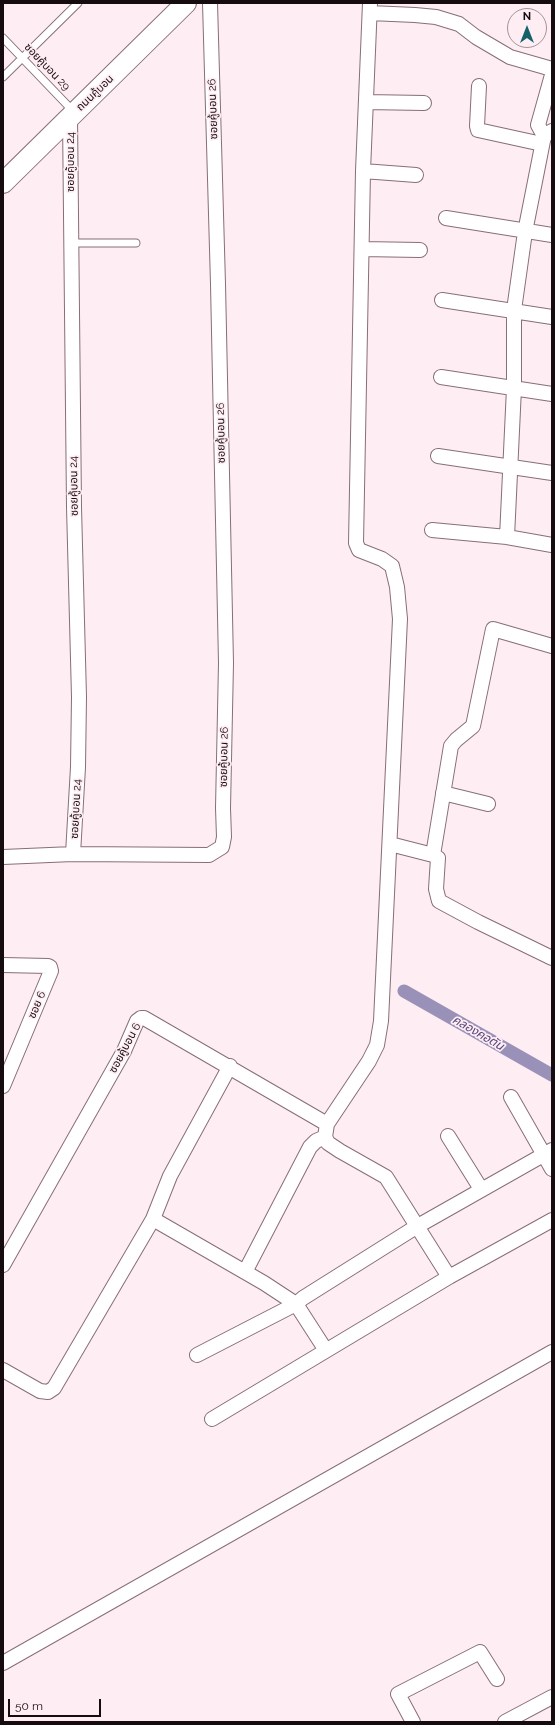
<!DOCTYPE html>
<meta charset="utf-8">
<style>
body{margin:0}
#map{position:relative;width:555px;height:1725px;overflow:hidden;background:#feedf2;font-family:Raleway,sans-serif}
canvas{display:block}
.frame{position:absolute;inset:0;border:4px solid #160c10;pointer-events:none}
.north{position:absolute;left:507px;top:8px;width:40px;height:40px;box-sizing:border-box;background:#feedf2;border:1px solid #a19398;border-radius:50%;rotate:0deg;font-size:11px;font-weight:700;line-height:16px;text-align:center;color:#160c10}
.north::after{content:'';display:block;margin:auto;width:14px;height:18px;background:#126268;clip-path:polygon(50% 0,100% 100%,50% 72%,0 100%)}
.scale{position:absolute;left:8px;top:1699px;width:93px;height:18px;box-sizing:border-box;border:2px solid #160c10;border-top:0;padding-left:5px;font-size:12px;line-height:14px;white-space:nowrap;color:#160c10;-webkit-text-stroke:3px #feedf2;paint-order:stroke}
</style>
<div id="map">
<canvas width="555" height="1725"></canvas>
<div class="frame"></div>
<div class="north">N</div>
<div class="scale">50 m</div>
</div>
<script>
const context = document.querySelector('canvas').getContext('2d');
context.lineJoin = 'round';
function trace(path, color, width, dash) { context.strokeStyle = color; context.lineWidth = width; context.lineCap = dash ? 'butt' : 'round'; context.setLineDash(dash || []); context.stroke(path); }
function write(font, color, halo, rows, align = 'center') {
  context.font = font + ' Raleway,"Noto Sans Thai",sans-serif'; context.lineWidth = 3.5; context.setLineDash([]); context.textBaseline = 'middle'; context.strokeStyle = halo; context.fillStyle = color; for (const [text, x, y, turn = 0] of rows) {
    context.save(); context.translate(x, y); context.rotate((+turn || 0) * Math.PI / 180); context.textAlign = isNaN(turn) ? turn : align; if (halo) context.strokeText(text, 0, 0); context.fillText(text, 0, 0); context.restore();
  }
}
trace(new Path2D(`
 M404 991 552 1075`), '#9a91b9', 13);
const service = new Path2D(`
 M3 38 73 111
 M3 77 78 3
 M71 243H136`);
const minor = new Path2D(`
 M370 3 363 171 356 543 359 550 382 559 392 566 397 587 400 619 381 1021 377 1045 369 1061 327 1124 325 1137 328 1143 340 1151 386 1177 449 1277
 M370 13 415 15 436 17 459 24 476 37 510 57 552 69
 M479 86 477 126 478 130 542 144
 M366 102 424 103
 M70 117 74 507 79 697 78 767 73 854
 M552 131 544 136 538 125 552 75
 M363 171 416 175
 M446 218 552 235
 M362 249 420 250
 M442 300 552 317
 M441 377 552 394
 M438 456 552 473
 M432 530 507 537 552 545
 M507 537 514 388V310L525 232 544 136
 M443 793 488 804
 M390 844 433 855 438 858 436 889 439 901 478 922 552 958
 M433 855 451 746 456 740 473 726 493 629 552 646
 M3 857 73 854 209 855 222 847 224 837 223 808 226 663 218 284 210 3
 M3 965 48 966 50 967 51 971 3 1086
 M511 1097 552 1169
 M448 1136 481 1189
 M153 1219 264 1283 296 1304 325 1349
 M3 1265 124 1051 137 1021 141 1018H144L327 1124
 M245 1272 310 1147 316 1141 325 1137
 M197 1355 296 1304 303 1298 416 1227 552 1150
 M3 1370 40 1391 48 1392 54 1388 153 1219 170 1176 230 1066
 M212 1419 449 1277 552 1220
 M3 1663 552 1352
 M413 1722 398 1694 480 1652 497 1679
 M505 1722 552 1697`);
const secondary = new Path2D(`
 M3 183 186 3`);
trace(service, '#886e77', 9);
trace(minor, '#886e77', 16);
trace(secondary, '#886e77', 22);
trace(service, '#fff', 7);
trace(minor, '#fff', 14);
trace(secondary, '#fff', 20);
write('11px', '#160c10', '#feedf2', [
 ["ซอยคู้บอน 29",47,67,46],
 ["ถนนคู้บอน",95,93,-44],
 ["ซอยคู้บอน 26",213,109,-92],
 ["ซอยคู้บอน 24",71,162,-90],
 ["ซอยคู้บอน 26",221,433,-91],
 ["ซอยคู้บอน 24",74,486,-91],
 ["ซอยคู้บอน 26",224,757,-89],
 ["ซอยคู้บอน 24",76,809,-87],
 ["ซอย 6",37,1005,-67],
 ["ซอยคู้บอน 6",125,1048,-62]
]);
write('italic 12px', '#54457c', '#feedf2', [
 ["คลองคอตัน",478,1033,30]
]);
</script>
